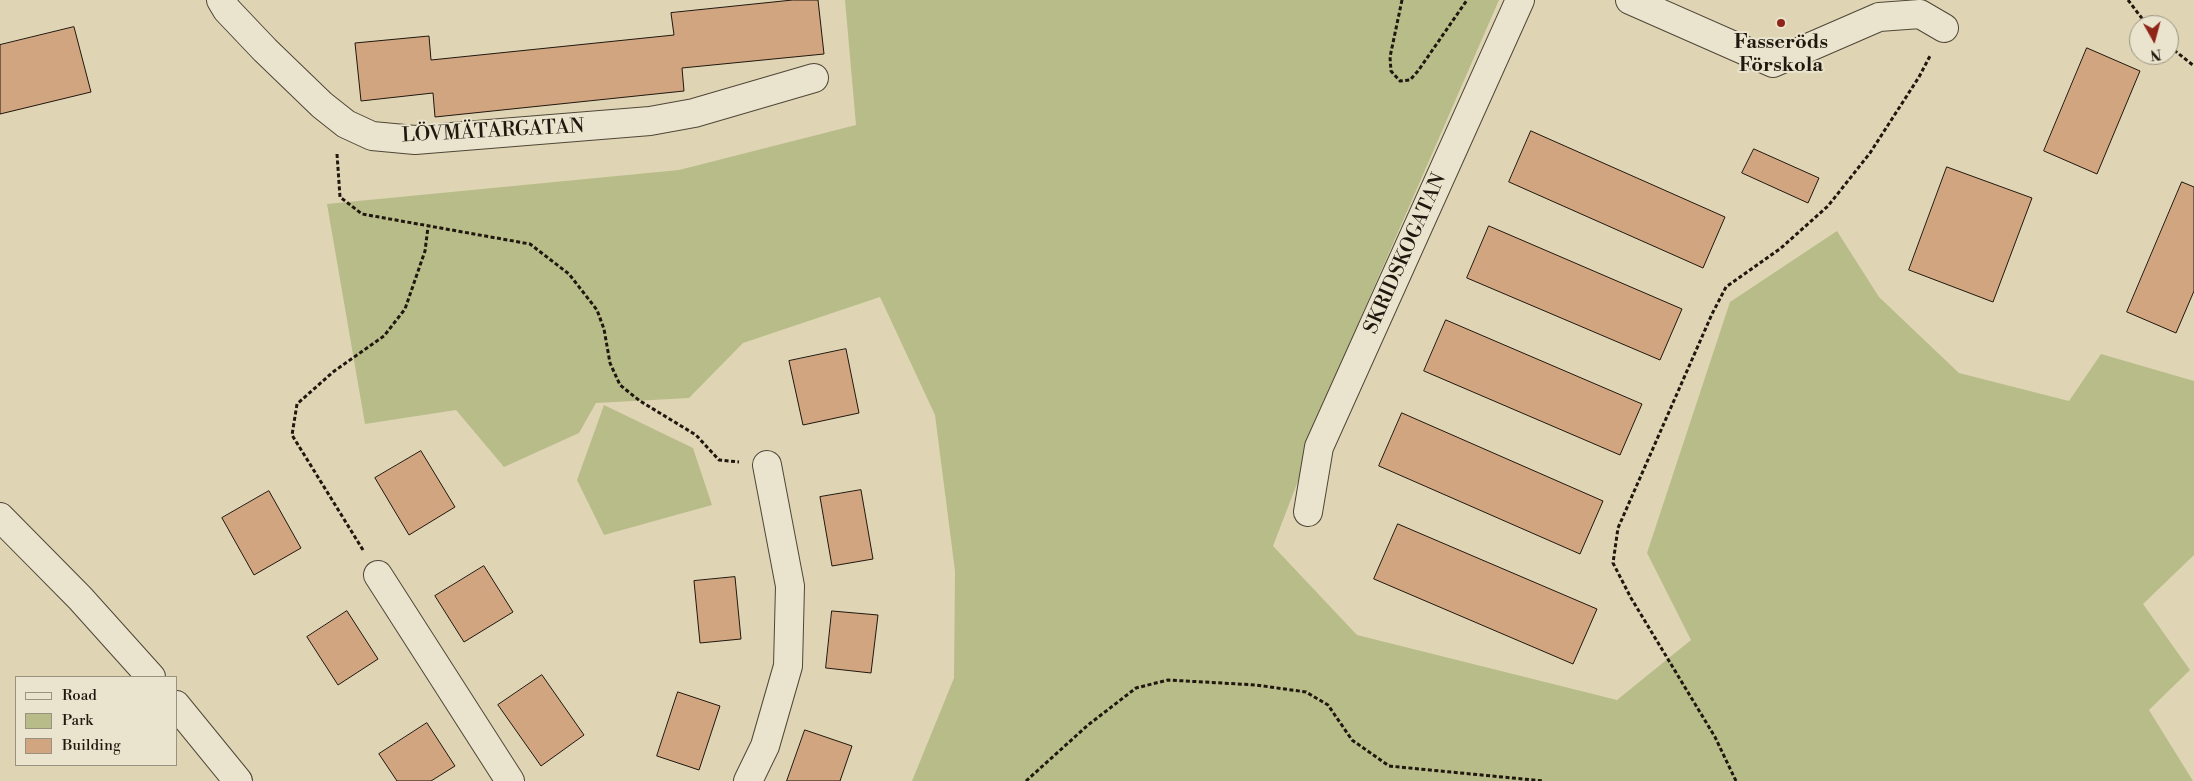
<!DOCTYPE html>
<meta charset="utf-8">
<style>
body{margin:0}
#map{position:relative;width:2194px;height:781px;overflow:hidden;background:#dfd5b4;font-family:"Libre Bodoni",serif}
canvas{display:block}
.legend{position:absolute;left:15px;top:676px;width:162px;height:90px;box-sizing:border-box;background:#eae4ce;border:1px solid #999281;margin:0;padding:6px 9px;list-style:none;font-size:15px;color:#20170e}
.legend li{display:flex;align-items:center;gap:10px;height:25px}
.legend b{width:25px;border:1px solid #999281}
.north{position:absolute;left:2129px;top:15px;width:50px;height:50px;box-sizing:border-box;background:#eae4ce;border:1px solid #999281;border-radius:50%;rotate:173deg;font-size:14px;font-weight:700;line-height:20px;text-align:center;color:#20170e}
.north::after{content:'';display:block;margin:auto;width:18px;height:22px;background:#8f2418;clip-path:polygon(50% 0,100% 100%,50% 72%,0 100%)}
</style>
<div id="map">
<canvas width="2194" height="781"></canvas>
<ul class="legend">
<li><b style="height:6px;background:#eae4ce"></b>Road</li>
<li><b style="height:14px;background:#b8bc89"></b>Park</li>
<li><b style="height:14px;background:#d0a580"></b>Building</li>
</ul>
<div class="north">N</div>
</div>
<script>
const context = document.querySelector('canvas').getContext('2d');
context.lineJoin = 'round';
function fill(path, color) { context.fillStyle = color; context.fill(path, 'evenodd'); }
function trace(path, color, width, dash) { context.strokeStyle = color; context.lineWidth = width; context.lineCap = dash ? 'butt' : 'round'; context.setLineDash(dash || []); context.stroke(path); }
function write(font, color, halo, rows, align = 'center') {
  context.font = font + ' "Libre Bodoni",serif'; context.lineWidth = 4; context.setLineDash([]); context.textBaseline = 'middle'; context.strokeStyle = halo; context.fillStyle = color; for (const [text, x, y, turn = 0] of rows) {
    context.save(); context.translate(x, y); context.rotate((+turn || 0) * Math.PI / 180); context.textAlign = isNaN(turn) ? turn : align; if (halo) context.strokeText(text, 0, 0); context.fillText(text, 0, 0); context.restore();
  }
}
fill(new Path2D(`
 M845 0H1499L1361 317 1273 546 1357 635 1617 700 1691 640 1647 553 1730 302 1837 231 1879 297 1959 373 2069 401 2101 354 2194 381V555L2143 604 2190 670 2149 710 2193 781H912L954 678 955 571 935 415 880 297 743 343 689 398 596 403 579 433 504 467 456 410 365 424 327 204 679 170 856 125Z
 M604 405 693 448 712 505 604 535 577 480Z`), '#b8bc89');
const building = new Path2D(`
 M793 0H818L824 54 682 68 684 91 435 117 433 93 361 101 355 43 429 36 431 60 674 35 671 13Z
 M74 27 91 92 0 114V45Z
 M2087 48 2140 71 2097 174 2044 151Z
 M1531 131 1725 217 1703 268 1509 182Z
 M1754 149 1819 178 1808 203 1742 173Z
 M1947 167 2032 198 1993 302 1909 270Z
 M2182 182 2194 187V291L2176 333 2127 312Z
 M1489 226 1682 309 1660 360 1467 278Z
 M1446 320 1642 404 1620 455 1424 371Z
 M846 349 859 413 803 425 789 361Z
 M1402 413 1603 501 1580 554 1379 466Z
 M421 451 455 507 409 535 375 478Z
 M861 490 873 559 832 566 820 497Z
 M269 491 301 548 254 575 222 518Z
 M1398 524 1597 609 1573 664 1374 579Z
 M484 566 513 612 464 642 435 596Z
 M735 577 741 639 700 643 694 581Z
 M347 611 378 659 338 685 307 637Z
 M832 611 878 615 871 673 826 668Z
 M542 675 584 735 541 766 498 705Z
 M678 692 720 706 699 770 657 756Z
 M427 723 455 766 431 781H397L379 754Z
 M805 730 852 746 840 781H787Z`);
fill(building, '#d0a580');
trace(building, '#20170e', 1);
const minor = new Path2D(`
 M221 0 227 10 265 50 322 105 346 124 372 136 415 140 650 121 694 113 814 78
 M1630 0 1773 63 1879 17 1920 14 1944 28
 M1308 512 1319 447 1520 0
 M0 517 80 598 151 677
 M378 575 510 781
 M176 705 238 781
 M748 781 765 746 788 666 790 586 767 465`);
trace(minor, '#504638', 30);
trace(new Path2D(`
 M1402 0 1390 57 1391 71 1400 81 1410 80 1418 71 1467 0
 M2128 0 2147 25
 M2169 46 2194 66
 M337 154 340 197 362 214 530 244 569 274 597 310 604 329 610 363 620 385 640 401 696 435 719 460 739 462
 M363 550 292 435 297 404 333 372 384 336 405 309 425 251 428 227
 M1026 781 1088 725 1136 688 1168 680 1256 685 1306 692 1328 705 1352 740 1389 766 1544 781
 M1736 781 1715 737 1631 598 1613 563 1618 528 1712 314 1726 287 1781 248 1828 206 1870 153 1919 77 1931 54`), '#20170e', 3, [4, 2.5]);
trace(minor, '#eae4ce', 28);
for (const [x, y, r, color] of [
 [1781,23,5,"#8f2418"]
]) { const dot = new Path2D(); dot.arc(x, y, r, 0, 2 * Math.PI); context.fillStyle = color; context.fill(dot); trace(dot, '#eae4ce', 2); }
write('bold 20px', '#20170e', '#eae4ce', [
 ["Fasseröds",1781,43],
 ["Förskola",1781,66]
]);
write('20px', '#20170e', '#eae4ce', [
 ["LÖVMÄTARGATAN",493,132,-3],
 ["SKRIDSKOGATAN",1406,254,-66]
]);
</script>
